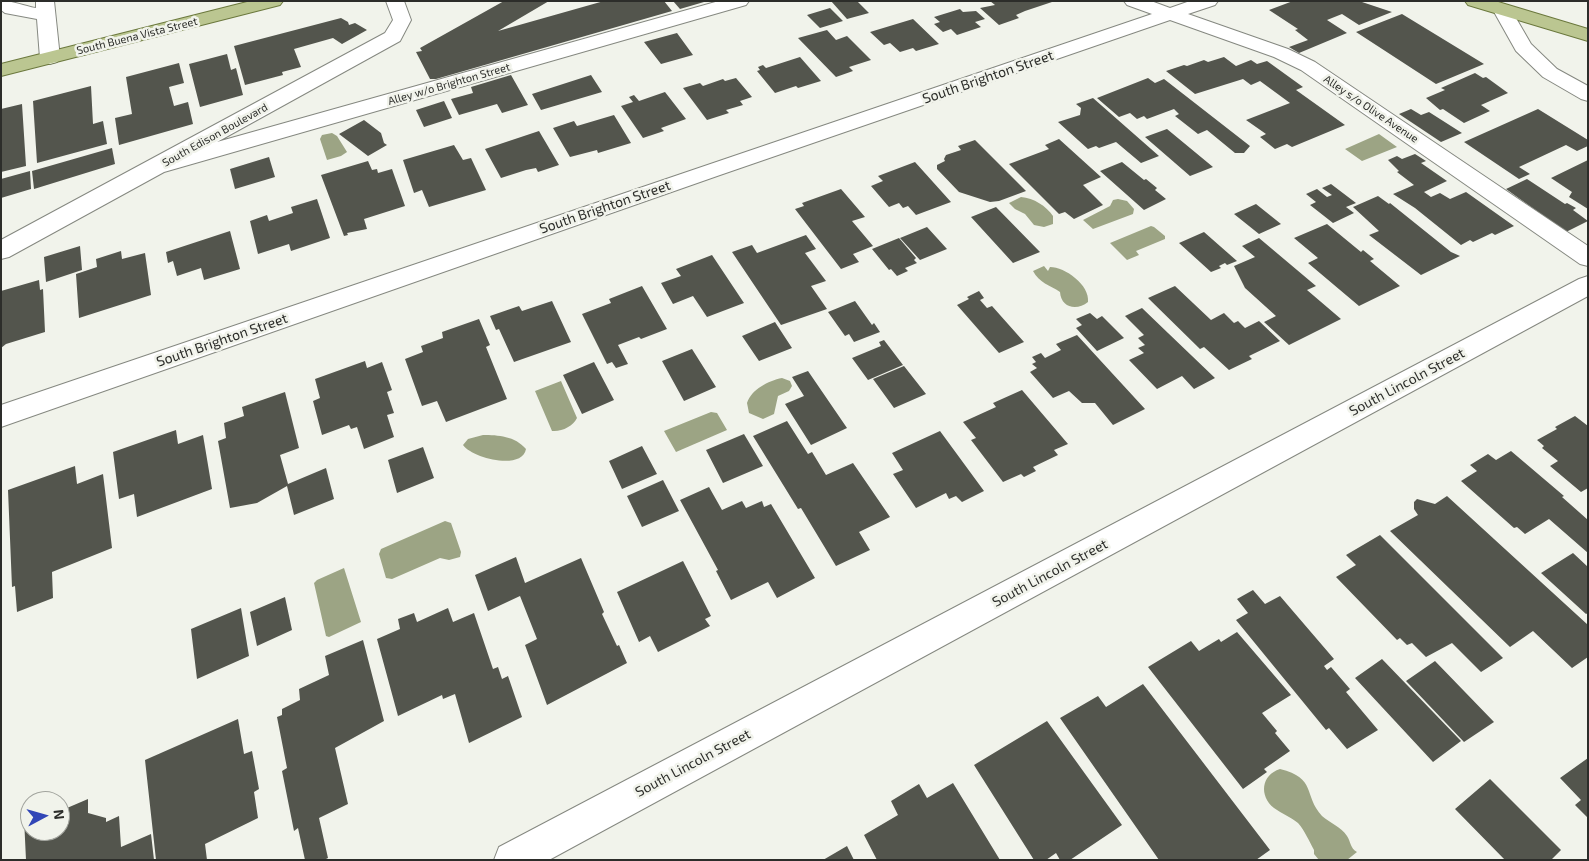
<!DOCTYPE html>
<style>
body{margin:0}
#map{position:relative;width:1589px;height:861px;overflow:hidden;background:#f1f3eb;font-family:"Exo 2",sans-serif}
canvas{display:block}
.frame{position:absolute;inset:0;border:2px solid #2c2d2a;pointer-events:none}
.north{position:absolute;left:20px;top:791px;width:50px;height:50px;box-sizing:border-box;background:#f1f3eb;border:1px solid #a2a49e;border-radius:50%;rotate:84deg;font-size:14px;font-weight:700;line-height:20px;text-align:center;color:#2c2d2a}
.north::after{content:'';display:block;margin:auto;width:18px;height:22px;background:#3246b7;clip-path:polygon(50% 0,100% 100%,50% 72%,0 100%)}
</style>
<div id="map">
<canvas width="1589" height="861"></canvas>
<div class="frame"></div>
<div class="north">N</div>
</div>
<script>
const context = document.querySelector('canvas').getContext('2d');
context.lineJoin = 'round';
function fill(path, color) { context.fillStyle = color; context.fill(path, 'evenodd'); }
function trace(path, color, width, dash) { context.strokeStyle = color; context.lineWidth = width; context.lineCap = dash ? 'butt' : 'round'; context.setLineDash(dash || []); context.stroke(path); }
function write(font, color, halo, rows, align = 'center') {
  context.font = font + ' "Exo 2",sans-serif'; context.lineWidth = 5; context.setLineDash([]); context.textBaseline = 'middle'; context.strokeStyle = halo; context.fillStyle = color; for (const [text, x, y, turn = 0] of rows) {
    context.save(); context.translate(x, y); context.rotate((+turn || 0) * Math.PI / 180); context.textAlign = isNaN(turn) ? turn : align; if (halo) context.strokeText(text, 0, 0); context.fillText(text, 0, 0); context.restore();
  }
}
fill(new Path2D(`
 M332 133 337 136 347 152 341 156 327 160 320 139 322 135Z
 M1379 134 1397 147 1362 161 1345 149Z
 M1021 197C1034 198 1046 206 1053 216V224L1044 227 1034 225 1025 214 1015 209 1009 203Z
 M1118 199 1127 201 1134 209 1133 214 1093 229 1083 220 1110 206 1113 200Z
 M1151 226 1154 227 1165 236V239L1136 251 1139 255 1127 260 1110 243Z
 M1044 266 1048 271 1050 267C1065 267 1090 285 1088 302 1077 311 1061 308 1060 292 1050 285 1039 283 1033 271Z
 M782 378 790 381 792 386 789 391 778 396 774 414 763 419 749 413 747 403C752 389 768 381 782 378Z
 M561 381 577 418C573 426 562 432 552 431L535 391Z
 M711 412 717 413 727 430 676 452 664 431Z
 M483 435C498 435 515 436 526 449 522 471 472 458 463 445L468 439Z
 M445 521 451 523 461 552 460 557 449 560 440 558 392 579 386 578 379 554 381 549Z
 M344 568 361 622 329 637 326 636 314 583 317 580Z
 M1280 769C1317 778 1303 795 1322 816 1330 823 1341 827 1347 836 1351 842 1350 848 1357 852L1347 860H1319L1314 854V850C1309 841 1305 831 1298 823 1291 817 1282 814 1274 808 1259 796 1261 775 1280 769Z`), '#9ca484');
fill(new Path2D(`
 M504 1H549L498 31 604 1H664L672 11 436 79H430L416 52 422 51 420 48Z
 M673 1H704V2L680 9Z
 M831 1H857L869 13 847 19Z
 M990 1H1052V2L1025 11 1016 15 1019 18 999 25 980 8 995 5Z
 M1293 1H1359L1392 12 1359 25 1342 14 1327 20 1347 33 1299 53 1289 47 1308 40 1295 30 1298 29 1269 10Z
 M830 8 843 21 820 28 807 15Z
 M960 9 963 12 976 11 985 19 975 22 981 27 957 35 951 29 943 32 934 24 940 22 934 17Z
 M1402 14 1484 64 1436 84 1356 32Z
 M341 18 348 22 349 25 355 23 367 30 342 44 333 38 294 49 301 67 282 72 283 75 245 85 234 46Z
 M913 19 939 44 916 51 913 48 900 52 890 43 884 45 870 32Z
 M827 30 836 40 847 36 871 60 849 67 853 71 836 77 798 38Z
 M677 33 693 55 661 64 644 42Z
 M227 54 231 70 236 68 243 95 200 107 189 64Z
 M800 57 821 81 798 88 796 86 775 93 757 71 760 70 758 67 763 65 766 68Z
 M1224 57 1236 66 1251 60 1257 64 1267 61 1303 87 1296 90 1345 125 1292 147 1287 144 1275 149 1260 137 1266 134 1246 120 1290 103 1260 81 1251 85 1243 79 1195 94 1166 71 1184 65 1187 66 1204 60 1208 62Z
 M179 63 184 83 169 87 174 106 188 102 193 124 119 145 115 118 132 114 126 77Z
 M1475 73 1483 78 1486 77 1508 93 1481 105 1490 111 1464 123 1443 109 1440 110 1426 98 1445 90 1441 88Z
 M511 75 528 105 502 113 497 104 459 115 451 99 473 93 471 87Z
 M591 75 602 92 541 110 532 94Z
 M736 78 752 97 740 101 743 105 726 110 729 113 707 120 683 88 700 83 703 86 723 79 725 81Z
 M1148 78 1155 83 1164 79 1250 146 1244 153H1235L1207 130 1198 134 1175 116 1179 114 1174 109 1147 119 1144 116 1137 119 1130 113 1119 117 1097 98Z
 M91 86 93 124 103 121 107 144 37 163 33 101Z
 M665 92 686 119 661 128 664 131 643 138 621 106 633 102 629 97 634 95 639 101Z
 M1093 98 1159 156 1141 163 1116 142 1099 148 1096 146 1088 149 1058 122 1080 115 1081 108 1076 104Z
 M444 101 452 118 424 127 416 110Z
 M22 104 26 166 1 172V109Z
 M1411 109 1421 115 1429 112 1462 133 1441 142 1399 114Z
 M1538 109 1588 140V146L1577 151 1566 145 1519 167 1530 174 1519 179 1464 142Z
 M614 115 631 143 598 153 597 150 570 157 553 128 574 121 577 126Z
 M364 120 381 133 384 143 387 145 368 156 339 134Z
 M1167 129 1213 167 1190 176 1145 137Z
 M539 131 559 165 538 172 536 168 526 170 501 178 485 149Z
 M1059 139 1101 177 1083 185 1103 205 1074 219 1065 212 1059 214 1009 164 1049 149 1045 145Z
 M975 140 1026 191 999 201 990 202 959 192 937 169V165L945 161 944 159 946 155 961 150 958 146Z
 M454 145 463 160 471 158 486 190 429 207 422 190 414 193 403 160Z
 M112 148 115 164 34 189 32 171Z
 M1415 154 1426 161 1421 163 1447 181 1424 192 1431 197 1440 193 1450 199 1466 192 1514 226 1495 235 1492 233 1473 242 1470 240 1461 245 1415 208 1393 194 1414 185 1397 172 1399 171 1388 160 1397 156 1402 159Z
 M269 157 275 177 235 189 230 169Z
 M1588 160V209L1569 197 1572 192 1551 178Z
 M368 161 372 170 377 169 378 173 392 169 405 206 364 219 367 229 347 233 348 235 344 236 321 175Z
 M915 162 951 202 916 215 908 206 903 208 899 203 889 207 871 186 883 181 878 176Z
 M1122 162 1144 180 1146 179 1157 188 1155 190 1166 199 1144 210 1100 171Z
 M30 171 31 189 1 198V179Z
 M1527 179 1565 204 1567 203 1576 208 1573 210 1588 221 1566 232 1506 189Z
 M1331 184 1356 203 1346 207 1354 213 1333 223 1310 205 1316 202 1306 194 1317 189 1327 197 1332 195 1322 188Z
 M841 189 865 217 852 221 873 246 853 254 859 262 841 269 795 209 804 206 802 203Z
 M1378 196 1389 204 1390 203 1451 252 1460 256 1421 275 1369 235 1379 231 1353 207Z
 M317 199 330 238 291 251 289 244 258 254 250 221 267 215 269 221 293 213 291 207Z
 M1256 204 1281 224 1259 234 1234 214Z
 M996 207 1040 252 1013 263 971 217Z
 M1327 224 1361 252 1363 250 1374 259 1370 261 1400 286 1359 306 1308 263 1318 258 1294 238Z
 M927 227 947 249 920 260 900 238Z
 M230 231 240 269 204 280 201 268 177 276 173 261 168 263 166 252Z
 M1204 232 1237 261 1227 265 1225 263 1219 266 1221 268 1211 272 1179 243Z
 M806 235 816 249 805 253 826 281 811 286 827 309 781 325 732 252 752 245 757 253Z
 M899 238 916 258 914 260 917 263 905 268 908 271 897 276 891 269 889 270 872 249Z
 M1259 238 1316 286 1307 290 1341 319 1289 345 1264 322 1276 316 1245 288 1234 266 1255 257 1242 246Z
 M80 246 82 270 46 282 44 257Z
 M121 251 122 259 145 253 151 295 79 318 76 274 97 267 96 259Z
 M712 255 744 303 707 317 693 296 673 304 661 283 681 276 676 269Z
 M39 280 40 290 43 289 45 332 6 344 1 348V291Z
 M642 286 667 329 641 339 639 337 618 345 628 364 616 368 612 362 607 364 582 314 611 303 609 299Z
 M1175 286 1211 320 1224 313 1234 323 1238 321 1245 328 1259 321 1280 341 1249 356 1252 359 1229 370 1204 347 1200 349 1148 298Z
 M979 291 984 298 980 300 987 308 992 306 1024 342 999 353 957 305 969 299 967 297Z
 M552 301 571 342 514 362 499 329 496 330 490 316 519 306 522 311Z
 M855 301 872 325 874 323 880 332 854 342 849 334 845 336 828 312Z
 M1142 308 1168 333 1215 378 1194 389 1182 376 1157 389 1129 360 1144 353 1138 348 1145 345 1138 338 1144 335 1125 316Z
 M1090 313 1097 319 1102 316 1124 338 1097 351 1076 328 1082 325 1076 319Z
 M479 319 490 345 486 347 507 399 446 422 437 401 422 406 405 359 423 352 421 346 443 338 442 332Z
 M775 322 792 348 759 361 742 336Z
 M1077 335 1145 409 1113 425 1095 403H1082L1069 391 1053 398 1030 372 1037 368 1032 364 1036 362 1032 357 1041 353 1045 358 1061 350 1056 344Z
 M884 340 903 365 868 380 852 358 881 346 879 342Z
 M692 349 716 387 684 401 662 361Z
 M365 361 367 368 382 362 392 390 387 392 394 413 387 415 394 437 364 449 357 427 351 429 349 425 322 435 313 401 320 398 315 379Z
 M594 362 614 400 582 414 563 375Z
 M904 366 926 394 894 408 873 379Z
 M808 371 847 428 811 445 785 404 804 396 792 377Z
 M1022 390 1068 444 1054 450 1058 455 1033 467 1036 471 1024 477 1021 474 1003 482 971 440 976 438 963 422 996 407 993 403Z
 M285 392 299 448 280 455 288 484 326 468 334 499 294 515 287 486 257 503 230 508 218 441 226 438 224 423 244 416 242 407Z
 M1575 416 1588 426V488L1581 492 1550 466 1558 461 1542 448 1544 446 1537 440 1557 429 1555 427Z
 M787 421 808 454 812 452 826 475 853 463 890 517 859 532 870 550 836 566 801 508 798 509 753 436Z
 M176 430 178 444 203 435 212 489 137 517 134 494 119 499 113 452Z
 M940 431 984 491 962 502 956 496 949 499 946 493 916 508 893 474 903 470 892 453Z
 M744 434 763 466 723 483 706 450Z
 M642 446 657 474 622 489 609 461Z
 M423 447 434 478 397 493 388 460Z
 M1511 451 1564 496 1562 497 1588 520V553L1549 519 1525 534 1517 527 1514 528 1461 481 1477 471 1470 465 1488 454 1496 460Z
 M75 466 77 484 103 474 112 548 52 572 53 598 17 612 15 586 12 587 8 490Z
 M663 480 679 511 642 527 627 496Z
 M709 487 722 510 742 501 746 508 762 501 764 507 771 504 815 578 777 598 768 582 731 600 716 571 718 570 680 500Z
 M1447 496 1588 625V657L1572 668 1533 631 1510 647 1390 531 1418 515 1414 509V502L1417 499 1435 504Z
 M1380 535 1503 658 1481 672 1452 643 1426 657 1412 643 1407 645 1400 638 1397 640 1336 577 1356 565 1346 555Z
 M1573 553 1588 567V613L1586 614 1541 573Z
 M516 557 525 583 581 558 604 612 602 614 617 646 619 645 627 663 547 705 525 645 537 639 520 596 488 611 475 575Z
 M683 561 711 616 705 619 710 626 658 652 650 636 639 642 617 592Z
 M1253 590 1265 604 1280 596 1334 659 1324 666 1327 670 1331 667 1350 689 1346 692 1378 730 1347 749 1329 728 1326 730 1236 620 1248 613 1237 599Z
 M285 597 292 630 257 646 250 612Z
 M241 608 249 656 197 679 191 629Z
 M448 608 453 622 474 613 493 669 498 667 502 679 508 676 522 717 469 743 455 694 443 699 442 695 398 716 377 639 400 629 398 619 414 613 417 622Z
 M1237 632 1291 695 1262 713 1277 731 1275 733 1290 751 1264 769 1267 772 1243 789 1148 667 1191 641 1199 651 1219 639 1221 642Z
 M363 640 384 721 335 748 348 804 319 818 328 858 324 860H305L298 828 294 831 282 771 287 768 277 717 282 715V709L300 700 299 689 329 675 325 656Z
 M1382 659 1461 741 1433 762 1355 678Z
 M1435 661 1494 722 1464 742 1406 681Z
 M1143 684 1270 850 1256 860H1159L1060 718 1098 696 1106 707Z
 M238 719 244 754 252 751 259 789 254 792 258 818 205 844 207 860H156L145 760Z
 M1047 721 1122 825 1070 860H1060L1056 853 1046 860H1034L974 765Z
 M1588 758V818L1575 805 1581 800 1560 778Z
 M1490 779 1561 850 1551 860H1505L1455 809Z
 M953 783 1000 860H877L864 835 898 815 891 801 919 784 927 798Z
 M88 799V813L106 818V822L119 816 121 847 151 834 154 860H26L24 818 30 816V831H60V811Z
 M847 846 854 860H823Z`), '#53554d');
const minor = new Path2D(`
 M1 1C14 1 24 6 36 8V1H54L60 58 57 62 50 64 43 62 40 58 37 19 5 13 1 10Z
 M386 1H404L411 20 400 41 217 142 719 1H749L746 5 164 172 9 257 1 259V240L385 33 393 20Z
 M1124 1H1151L1170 8 1190 1H1218L1215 5 1188 14 1288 49 1315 62 1588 246V266L1580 264 1301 70 1274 57 1170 20 720 175 1 427V405L1152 14 1127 5Z
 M1502 4 1509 6 1531 44 1557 69 1588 86V101L1581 99 1543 77 1516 51 1493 10 1495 6Z
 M1588 276V296L549 860H494L499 847 1579 279Z`);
const major = new Path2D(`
 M251 1H283L280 5 1 76V64Z
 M1465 1H1495L1588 29V41L1468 5Z`);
trace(minor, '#858880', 2);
trace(major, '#6b783d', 2);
fill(minor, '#fff');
fill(major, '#bbc691');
write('11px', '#2c2d2a', '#f1f3eb', [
 ["South Buena Vista Street",137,36,-14],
 ["Alley w/o Brighton Street",449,84,-16],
 ["Alley s/o Olive Avenue",1371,109,34],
 ["South Edison Boulevard",215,135,-29]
]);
write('14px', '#2c2d2a', '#f1f3eb', [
 ["South Brighton Street",988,77,-19],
 ["South Brighton Street",605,207,-19],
 ["South Brighton Street",222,340,-19],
 ["South Lincoln Street",1407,382,-28],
 ["South Lincoln Street",1050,573,-28],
 ["South Lincoln Street",693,763,-28]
]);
</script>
